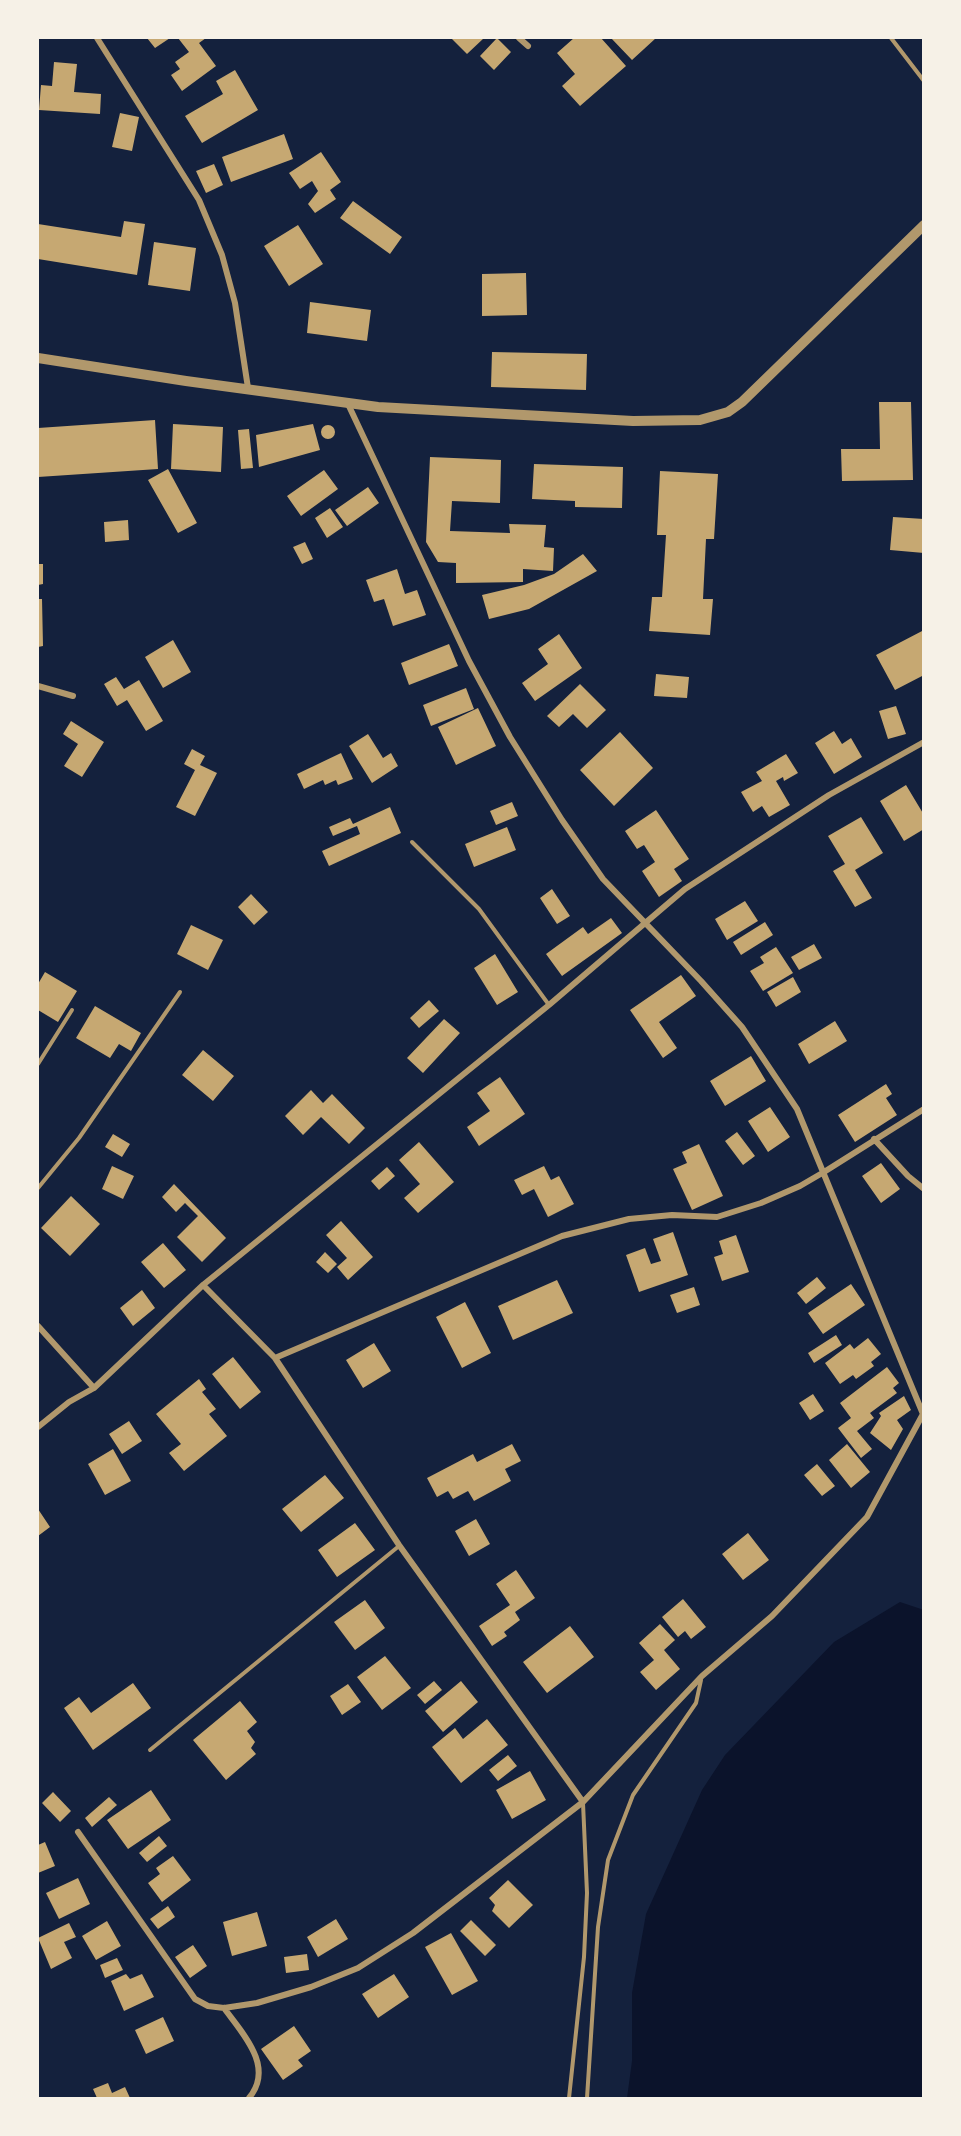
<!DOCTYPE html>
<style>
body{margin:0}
#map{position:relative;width:961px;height:2136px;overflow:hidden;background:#14213d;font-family:"Source Sans 3",sans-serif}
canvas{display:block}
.frame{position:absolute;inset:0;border:39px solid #f6f1e7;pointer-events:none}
</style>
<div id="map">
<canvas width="961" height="2136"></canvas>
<div class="frame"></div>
</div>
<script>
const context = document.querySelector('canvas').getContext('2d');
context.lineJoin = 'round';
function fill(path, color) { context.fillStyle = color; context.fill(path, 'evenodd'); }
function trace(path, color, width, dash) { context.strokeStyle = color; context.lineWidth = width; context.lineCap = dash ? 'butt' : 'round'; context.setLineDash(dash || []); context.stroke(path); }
fill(new Path2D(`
 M900 1602 924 1610 923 2098H627L632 2061V1993L646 1914 702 1790 725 1755 834 1642Z`), '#0b132b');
fill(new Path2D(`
 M147 38H170L155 48Z
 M178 38H206L199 43 216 66 182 91 171 75 180 69 175 62 189 52Z
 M451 38H484L467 54Z
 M497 38 511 52 494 70 480 56Z
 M574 38H601L626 66 580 106 562 86 575 74 557 53Z
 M611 38H656L632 60Z
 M54 62 77 64 74 92 101 94 100 114 39 110 41 85 52 86Z
 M235 70 258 110 202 143 185 116 223 94 216 81Z
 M120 113 139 117 132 151 112 147Z
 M284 134 293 159 231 182 222 157Z
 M321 152 341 182 330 190 336 199 315 213 308 204 318 191 312 181 300 189 289 173Z
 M214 164 223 185 206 193 196 171Z
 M353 201 402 237 390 254 340 218Z
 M124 221 145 224 137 275 38 259V224L121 237Z
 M298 225 323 264 289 286 264 246Z
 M154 242 196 248 190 291 148 285Z
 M526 273 527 315 482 316V274Z
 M310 302 371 310 367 341 307 333Z
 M492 352 587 354 586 390 491 387Z
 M879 402H911L913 480 842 481 841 449H880Z
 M155 420 158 469 38 477V428Z
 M173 424 223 427 221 472 171 469Z
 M313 424 320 450 259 467 256 435Z
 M321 432a7 7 0 1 1 14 0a7 7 0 1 1-14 0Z
 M249 429 253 468 241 469 238 430Z
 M430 457 501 460 500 503 452 501 450 531 510 533 509 524 546 525 544 547 554 548 553 571 523 569V582L456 583V563L438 562 426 542Z
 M534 464 623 467 622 508 575 507V501L532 499Z
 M168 469 197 523 178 533 148 480Z
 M324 470 338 489 301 516 287 496Z
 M660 471 718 474 714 539H706L703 599H713L710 635 649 631 652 597H662L666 535H657Z
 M368 487 379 503 347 526 335 510Z
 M330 508 343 527 327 538 315 518Z
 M893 517 924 519V553L890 550Z
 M128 520 129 540 105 542 104 522Z
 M305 542 313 559 302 564 293 547Z
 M583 554 597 571 529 609 489 619 482 595 524 585 554 574Z
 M38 564H43V584L38 585Z
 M397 569 405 594 417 590 426 615 393 626 384 599 374 602 366 580Z
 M38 599H42L43 646 38 647Z
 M924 630V675L895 690 876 655Z
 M559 634 582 668 535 701 522 683 548 664 538 649Z
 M173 640 191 672 163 688 145 657Z
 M449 644 458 666 409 685 401 663Z
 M656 674 689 677 687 698 654 696Z
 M116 677 124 689 139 680 163 721 146 731 127 700 117 706 104 684Z
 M580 684 606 710 587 728 573 714 559 727 547 716Z
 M466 688 474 709 431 726 423 705Z
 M896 706 906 734 888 739 879 711Z
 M478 708 496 746 456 765 438 727Z
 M71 721 104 742 82 777 64 766 78 744 63 734Z
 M834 731 842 744 851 738 862 757 834 774 815 743Z
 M620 732 653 768 614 806 580 770Z
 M368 734 383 758 391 753 398 766 372 783 349 746Z
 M192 749 205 756 200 765 217 773 195 816 176 807 195 770 184 764Z
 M341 753 353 779 338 785 336 780 325 785 323 780 304 789 297 774Z
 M786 754 798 773 784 781 783 777 776 781 790 805 769 817 762 806 753 812 741 792 762 781 756 772Z
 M906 785 924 815V829L904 841 880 801Z
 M512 802 518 816 496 825 490 811Z
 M390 807 401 833 329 866 322 851 360 834 357 826 333 836 329 827 350 818 353 824Z
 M656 810 689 859 674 869 682 881 659 897 642 871 655 862 644 845 637 849 625 831Z
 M861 817 883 853 855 870 872 898 855 907 833 871 845 864 828 836Z
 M507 827 516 850 474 867 465 844Z
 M552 889 570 916 557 924 540 898Z
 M251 894 268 912 254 925 238 907Z
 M745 901 758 921 727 940 715 919Z
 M611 918 622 933 562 976 546 954 583 927 588 934Z
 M765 922 773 935 741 955 733 942Z
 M191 925 223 940 208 970 177 954Z
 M814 944 822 958 799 970 791 957Z
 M776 947 793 973 763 991 750 971 764 963 760 957Z
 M495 954 518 992 497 1005 474 968Z
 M45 972 77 991 58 1022 38 1010V984Z
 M681 975 696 996 659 1022 677 1048 663 1058 630 1010Z
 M793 977 801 992 776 1007 767 992Z
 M429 1000 439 1011 419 1028 410 1018Z
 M95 1006 141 1033 131 1051 119 1044 110 1058 76 1038Z
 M444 1019 460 1033 423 1073 407 1058Z
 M835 1021 847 1041 809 1064 798 1044Z
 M203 1050 234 1076 213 1101 182 1075Z
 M751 1056 766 1081 725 1106 710 1081Z
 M500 1077 525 1114 479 1146 467 1127 490 1111 477 1093Z
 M886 1084 892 1094 886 1098 897 1115 855 1142 838 1115Z
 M311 1090 323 1103 332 1094 365 1128 349 1144 321 1117 303 1135 285 1116Z
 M770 1107 790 1137 768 1152 748 1121Z
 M737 1132 755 1156 743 1165 725 1141Z
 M113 1134 130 1144 122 1157 105 1147Z
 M419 1142 454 1182 418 1213 404 1198 420 1184 399 1160Z
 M699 1144 723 1196 692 1210 673 1169 687 1163 682 1152Z
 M881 1163 900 1189 881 1203 862 1176Z
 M112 1166 134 1176 123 1199 102 1189Z
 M544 1166 551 1180 559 1176 574 1204 548 1217 534 1189 522 1195 514 1180Z
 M387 1167 395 1176 379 1190 371 1181Z
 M174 1184 226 1238 202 1262 177 1237 198 1216 185 1203 176 1212 162 1197Z
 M71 1196 100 1224 70 1256 41 1228Z
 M341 1221 373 1257 348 1280 337 1267 347 1258 326 1235Z
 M673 1232 688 1275 639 1292 626 1255 645 1248 651 1264 661 1261 653 1239Z
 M736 1235 749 1272 722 1281 714 1257 723 1254 719 1241Z
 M163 1243 186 1270 164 1288 141 1262Z
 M325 1252 337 1264 328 1273 316 1262Z
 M817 1277 826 1288 806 1304 797 1293Z
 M557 1280 573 1313 513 1340 498 1306Z
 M851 1284 865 1305 823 1334 808 1313Z
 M694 1287 700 1305 677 1313 670 1295Z
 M142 1290 155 1308 133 1326 120 1308Z
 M465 1302 491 1353 462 1368 436 1317Z
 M836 1335 842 1345 814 1363 808 1353Z
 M868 1338 881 1354 871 1362 874 1366 856 1379 853 1375 840 1384 825 1363 850 1344 854 1349Z
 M374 1343 391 1371 363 1388 346 1360Z
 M233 1357 261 1392 240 1409 212 1374Z
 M887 1367 899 1383 893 1388 897 1393 870 1413 874 1418 857 1431 872 1449 861 1458 838 1428 851 1418 840 1403Z
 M199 1379 206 1389 202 1392 216 1409 209 1414 227 1436 184 1471 169 1453 181 1444 156 1414Z
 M813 1394 824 1411 810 1420 799 1403Z
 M904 1396 911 1410 897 1420 903 1429 891 1450 870 1433 881 1416 879 1413Z
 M129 1421 142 1441 122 1454 109 1434Z
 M512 1444 521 1461 505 1469 511 1481 474 1501 468 1491 453 1499 448 1491 437 1497 427 1478 473 1454 477 1462Z
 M847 1444 870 1472 851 1488 829 1460Z
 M113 1449 131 1481 105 1495 88 1464Z
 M817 1464 835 1486 822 1496 804 1475Z
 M325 1475 344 1498 301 1532 282 1509Z
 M38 1509 50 1527 38 1536Z
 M476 1519 490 1544 469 1556 455 1531Z
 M355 1523 375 1550 337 1577 318 1550Z
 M748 1533 769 1560 743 1580 722 1554Z
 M516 1570 535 1598 515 1612 520 1620 504 1632 507 1636 492 1646 479 1626 510 1605 496 1584Z
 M683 1599 706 1627 691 1639 685 1631 678 1637 662 1617Z
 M365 1600 385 1628 355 1650 334 1622Z
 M660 1624 675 1640 664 1650 680 1669 656 1690 640 1672 654 1660 639 1643Z
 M570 1626 594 1657 547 1693 523 1662Z
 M385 1656 411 1688 382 1710 357 1677Z
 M434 1681 442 1690 425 1704 417 1695Z
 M461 1681 478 1702 443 1732 425 1711Z
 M133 1683 151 1708 93 1750 64 1708 79 1697 91 1713Z
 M348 1684 361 1702 342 1715 330 1696Z
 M240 1701 257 1722 247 1731 255 1742 251 1748 256 1754 226 1780 193 1740Z
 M487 1719 508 1745 461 1783 432 1747 455 1728 463 1739Z
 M508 1755 517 1766 498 1781 489 1770Z
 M530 1771 546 1800 512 1819 496 1790Z
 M151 1790 171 1820 128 1849 107 1820Z
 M53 1792 71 1811 60 1822 42 1803Z
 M109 1797 117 1805 92 1827 85 1818Z
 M159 1836 167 1846 147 1862 139 1853Z
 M45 1842 55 1866 38 1873V1845Z
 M173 1856 191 1880 162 1902 148 1883 160 1874 156 1868Z
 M78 1878 90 1904 59 1919 46 1893Z
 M508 1880 533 1905 509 1928 492 1911 495 1905 489 1898Z
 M168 1906 175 1917 158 1929 150 1919Z
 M257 1912 267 1946 232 1956 223 1922Z
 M336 1919 348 1939 318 1957 307 1937Z
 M471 1920 496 1945 485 1956 460 1931Z
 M107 1921 121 1946 96 1960 82 1936Z
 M69 1923 76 1937 64 1942 72 1958 51 1969 38 1938Z
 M451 1933 478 1981 452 1995 425 1947Z
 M193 1945 207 1966 190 1978 175 1957Z
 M307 1954 309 1970 286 1973 284 1957Z
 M117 1958 123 1970 105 1978 100 1965Z
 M126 1974 130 1979 142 1974 154 1997 124 2011 111 1981Z
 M394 1974 409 1997 378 2018 362 1994Z
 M163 2017 174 2041 146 2054 135 2030Z
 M294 2026 311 2051 298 2060 303 2066 283 2080 261 2049Z
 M108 2083 112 2093 125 2087 130 2098H97L93 2089Z`), '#c6a872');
trace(new Path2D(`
 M891 38 924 81
 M412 842 479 909 549 1005
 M38 1064 72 1010
 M38 1188 79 1138 180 992
 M150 1750 399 1546
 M569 2098 584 1957 587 1893 583 1803
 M587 2098 598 1927 608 1860 633 1795 696 1703 701 1680`), '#b1986c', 4);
trace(new Path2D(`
 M97 38 199 200 222 255 235 303 248 388
 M519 38 528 46
 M38 686 73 696
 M874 1139 908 1176 924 1189
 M203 1285 275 1358 399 1545 583 1802
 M38 1326 94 1388
 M275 1358 562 1236 629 1219 672 1215 717 1217 761 1203 800 1186 824 1172 924 1109
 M38 1427 69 1402 94 1388 203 1285 549 1005 685 889 829 795 924 742
 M78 1832 195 1999 208 2006 224 2008 257 2003 311 1987 358 1968 413 1933 583 1802 702 1676 772 1616 867 1517 923 1414 797 1109 742 1027 701 981 603 879 562 820 510 737 469 661 348 404
 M224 2008C243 2034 275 2067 249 2098`), '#b1986c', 6);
trace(new Path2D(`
 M38 358 186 381 378 407 633 421 700 420 728 412 742 402 924 225`), '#b1986c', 10);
</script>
